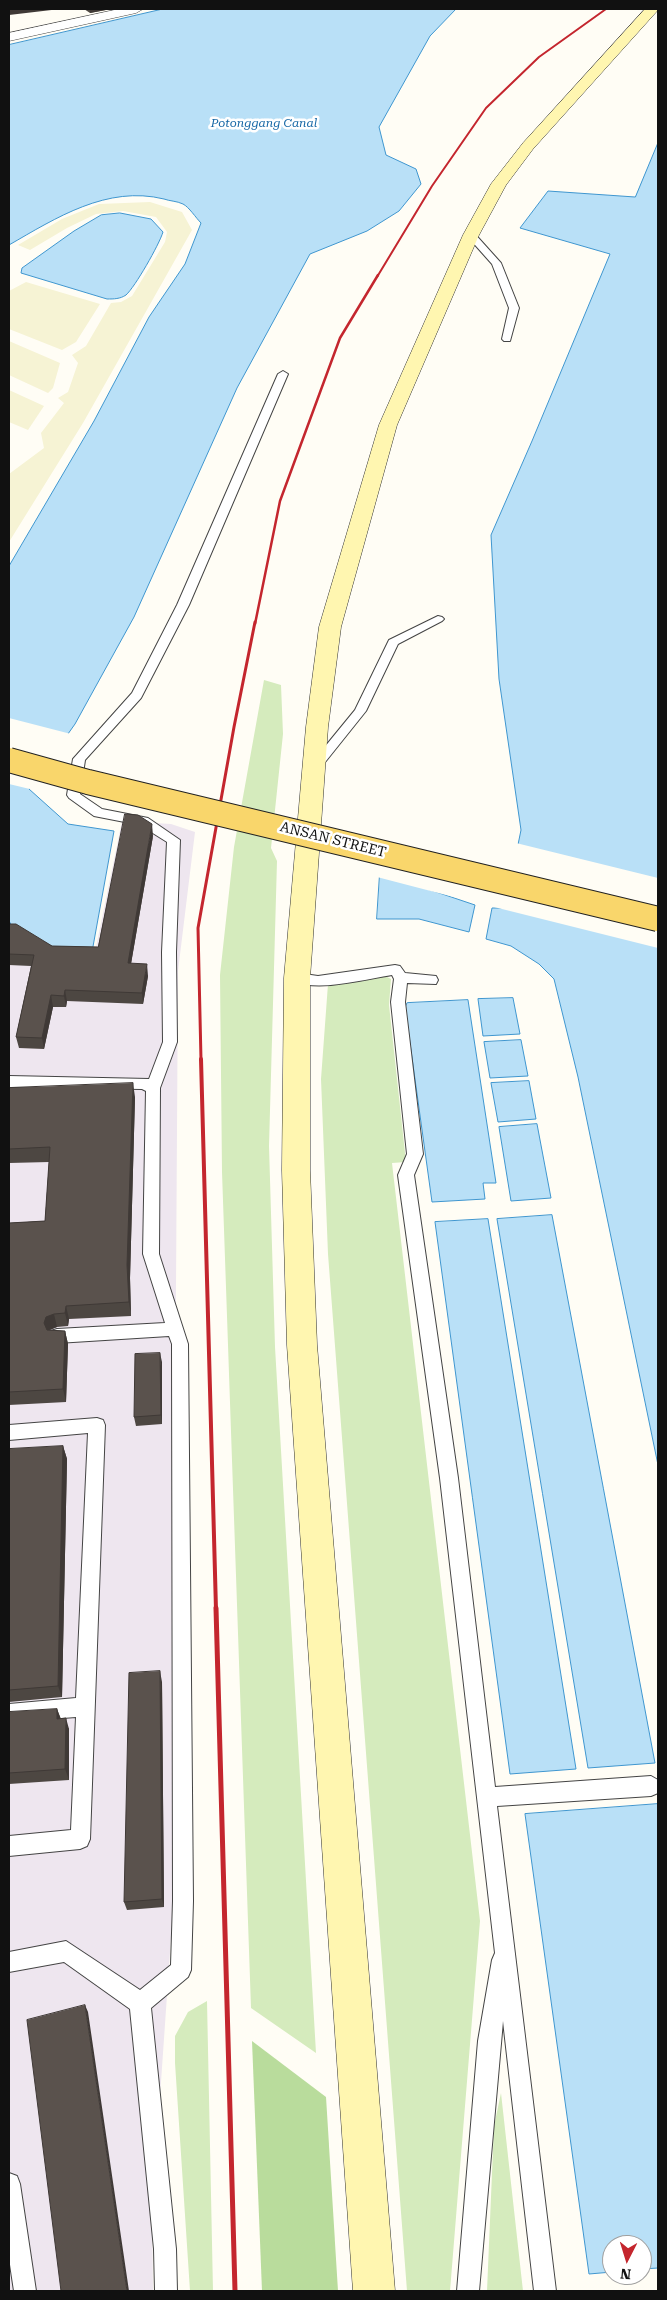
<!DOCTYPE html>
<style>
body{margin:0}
#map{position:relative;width:667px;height:2300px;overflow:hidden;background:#fffdf5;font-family:"Roboto Serif",serif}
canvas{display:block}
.frame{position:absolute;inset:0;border:10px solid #111;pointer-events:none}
.north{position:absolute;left:602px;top:2235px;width:50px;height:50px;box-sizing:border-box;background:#fff;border:1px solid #a0a0a0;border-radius:50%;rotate:185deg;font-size:14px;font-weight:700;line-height:20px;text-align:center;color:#111}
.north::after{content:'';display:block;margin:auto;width:18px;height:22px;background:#c4262e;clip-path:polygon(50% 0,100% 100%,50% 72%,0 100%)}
</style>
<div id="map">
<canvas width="667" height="2300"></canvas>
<div class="frame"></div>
<div class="north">N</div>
</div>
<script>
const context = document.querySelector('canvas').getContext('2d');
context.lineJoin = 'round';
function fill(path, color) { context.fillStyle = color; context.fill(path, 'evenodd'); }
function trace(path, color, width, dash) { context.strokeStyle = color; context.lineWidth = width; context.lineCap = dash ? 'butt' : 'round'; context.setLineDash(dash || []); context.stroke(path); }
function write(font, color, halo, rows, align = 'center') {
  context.font = font + ' "Roboto Serif",serif'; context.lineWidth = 5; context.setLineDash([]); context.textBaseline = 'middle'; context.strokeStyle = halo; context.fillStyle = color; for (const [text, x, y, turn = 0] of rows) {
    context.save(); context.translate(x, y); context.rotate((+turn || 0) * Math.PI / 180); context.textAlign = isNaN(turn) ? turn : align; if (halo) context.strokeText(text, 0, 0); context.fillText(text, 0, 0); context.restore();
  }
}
fill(new Path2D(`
 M122 821 171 824 195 832 178 971 172 1923 152 2212 153 2291H9V930L95 952Z`), '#eee6ef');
fill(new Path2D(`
 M150 202 182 212 192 230 83 423 9 542V474L44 448 41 433 64 403 58 398 68 392 78 363 72 355 86 346 111 303 121 302 132 296 165 242 167 232 156 217 123 211 96 214 67 228 30 250 18 245 62 219 99 204Z
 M26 282 100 304 76 342 62 350 9 329V291Z
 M9 341 60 363 53 388 48 393 9 375Z
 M9 390 44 406 28 430 9 422Z`), '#f6f3d4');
fill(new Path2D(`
 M264 680 281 685 283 734 271 848 277 861 269 1146 275 1347 316 2053 251 2008 222 1172 220 975 234 847Z
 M385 976 391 979 389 1005 406 1162 392 1163 480 1921 450 2291H407L328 1254 321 1079 328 984Z
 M207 2001 213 2291H190L175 2063V2036L188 2012Z
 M501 2093 523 2291H487L494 2126Z`), '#d5ebbd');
fill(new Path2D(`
 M252 2041 326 2097 338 2291H262Z`), '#b9dc9c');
const water = new Path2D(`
 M163 9H456L430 36 379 127 386 155 416 169 421 184 399 211 367 231 310 254 237 388 134 617 75 724 29 789 68 824 114 831 92 952 71 956 12 926 9 921V566L94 421 149 317 185 264 201 223C196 218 189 207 183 204 177 201 169 201 164 199 107 185 56 218 9 245V45Z
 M658 143V1465L578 1077 554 979 539 964 511 946 486 939 492 908H505L521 830 499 679 491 535 532 441 610 254 520 228 548 191 635 197Z
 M120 213 151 219 163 232C159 245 135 287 126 295 120 299 114 299 107 299L21 273 22 268 74 231 101 215Z
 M380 873 475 905 469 932 419 919H377Z
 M513 998 520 1034 483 1036 478 999Z
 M468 1000 496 1183H483L485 1199 432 1202 405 1007 407 1003Z
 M521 1040 528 1076 490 1078 484 1042Z
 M529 1081 536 1119 498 1122 491 1083Z
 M537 1124 551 1198 511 1201 499 1127Z
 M552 1215 655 1763 588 1768 497 1219Z
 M488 1219 576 1769 510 1774 435 1222Z
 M658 1804V2268L642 2269V2245H612V2272L589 2274 525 1814Z`);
fill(water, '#b9e0f7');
trace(water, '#3f96cf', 1);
fill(new Path2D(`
 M9 718 71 734 33 789 34 790 9 784Z
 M516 843 658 878V948L490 906H503Z
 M381 871 469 901 377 877 378 872Z`), '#fffdf5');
const lane = new Path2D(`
 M468 233H474L501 263 519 308 510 341H504L502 339 509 308 492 264 468 237Z
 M283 371 288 374 189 605 141 698 85 760 80 794 102 809 148 818 180 840 176 952 177 1042 160 1088 159 1254 188 1344 193 1901 191 1970 188 1977 151 2008 176 2249 177 2291H155L154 2249 130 2009 64 1962 9 1972V1952L66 1941 140 1990 171 1965 173 1901 172 1344 169 1336 57 1343 51 1341 49 1336 51 1331 57 1329 165 1323 143 1254 146 1091 142 1089 9 1087V1076L149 1079 163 1042 162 952 167 842 140 825 94 816 69 798 67 795 73 759 132 693 177 605 278 374Z
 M438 616 442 617 444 619 442 621 398 644 366 711 318 771H310L308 768 310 765 355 710 389 640Z
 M395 965 400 966 405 973 436 976 438 980 436 984 407 983 405 1002 423 1154 414 1175 458 1478 495 1787 651 1776 658 1780V1793L651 1796 497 1806 556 2291H534L503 2021 479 2291H457L478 2041 492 1960 495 1953 440 1478 398 1175 407 1154 391 1002 394 979 392 975C360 980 324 991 292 982L290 978 292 974 297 973 318 976Z
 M97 1418 103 1420 105 1425 90 1839 87 1846 80 1849 9 1856V1836L71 1830 76 1717 9 1722V1704L76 1698 88 1433 9 1440V1425Z
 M9 2173 17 2176 20 2184 36 2291H14L9 2258Z`);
const street = new Path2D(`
 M119 9H143L136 13 9 41V33Z`);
const secondary = new Path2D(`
 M645 9 658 10 533 149 506 185 479 235 397 425 341 627 328 727 310 978V1170L317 1345 395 2291H353L287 1345 282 1170 284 978 306 727 319 627 379 425 463 235 491 184 523 143Z`);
trace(lane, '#444', 2);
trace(street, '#444', 1);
trace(secondary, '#333', 1);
fill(lane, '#fff');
fill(street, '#fff');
fill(secondary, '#fff6b0');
trace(new Path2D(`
 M377 277 432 186 486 108 539 57 606 9`), '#c4262e', 2);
trace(new Path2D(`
 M255 624 280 501 340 338 378 275`), '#c4262e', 2.5);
trace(new Path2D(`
 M201 1060 198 928 234 727 255 622`), '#c4262e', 3);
trace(new Path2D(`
 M201 1059 216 1610`), '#c4262e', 4);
trace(new Path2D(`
 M216 1608 235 2291`), '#c4262e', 5);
const primaryBridge = new Path2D(`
 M9 760 88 782 658 919`);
trace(primaryBridge, '#222', 26, []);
trace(primaryBridge, '#f9d66b', 24);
fill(new Path2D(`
 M84 9H111L90 13Z
 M153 836 131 964 148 976 143 1004 67 1001 66 1007H53L44 1049 19 1048 16 1037 31 966 9 965V924L52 946 98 947Z
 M9 1088 135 1097 130 1278 131 1316 69 1319 68 1326 57 1327 50 1330 65 1331 68 1344 66 1402 9 1405V1223L45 1221 49 1162 9 1163Z
 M162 1362V1424L136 1426 134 1417Z
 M63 1446 67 1459 62 1697 9 1702V1703V1449Z
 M162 1682 164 1907 127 1910 124 1902Z
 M57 1709 61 1719 69 1729V1780L9 1784V1712Z`), '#4d4742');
fill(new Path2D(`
 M9 9H60L9 15Z
 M90 9H111L90 13Z
 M152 824 153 836 129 975 128 963Z
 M147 964 148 976 143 1004 142 993Z
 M65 990 67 1001 66 1007 64 996Z
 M51 995 53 1007 44 1049 42 1038Z
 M133 1083 135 1097 130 1278 131 1316 129 1302 127 1265Z
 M66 1306 69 1319 68 1326 65 1313Z
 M54 1314 57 1327 49 1330 47 1337 44 1323 46 1317Z
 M65 1331 68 1344 66 1402 63 1389Z
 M160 1353 162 1362V1424L161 1415Z
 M63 1446 67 1459 62 1697 58 1686Z
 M160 1671 162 1682 164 1907 162 1899Z
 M57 1709 61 1720 57 1719Z
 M66 1718 69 1729V1780L65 1769Z
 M85 2005 88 2012 129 2291H127Z`), '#3f3936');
const building = new Path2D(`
 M125 814 138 815 152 824 128 963 147 964 142 993 65 990 64 996 51 995 42 1038 16 1037 34 955 9 954V924H16L52 946 98 947Z
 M133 1083 127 1265 129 1302 66 1306 65 1313 54 1314 46 1317 44 1323 47 1330 65 1331 63 1389 9 1392V1223L45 1221 50 1147 9 1149V1088Z
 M160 1353 161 1415 134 1417 135 1354Z
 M63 1446 58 1686 9 1690V1449Z
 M160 1671 162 1899 124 1902 129 1673Z
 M57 1709V1719L66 1718 65 1769 9 1773V1712Z
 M85 2005 127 2291H61L27 2020Z`);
fill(building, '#5a524d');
trace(building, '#3f3936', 1);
write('italic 12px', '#1768a6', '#fff', [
 ["Potonggang Canal",264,123]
]);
write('14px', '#111', '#fff', [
 ["ANSAN STREET",333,840,14]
]);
</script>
